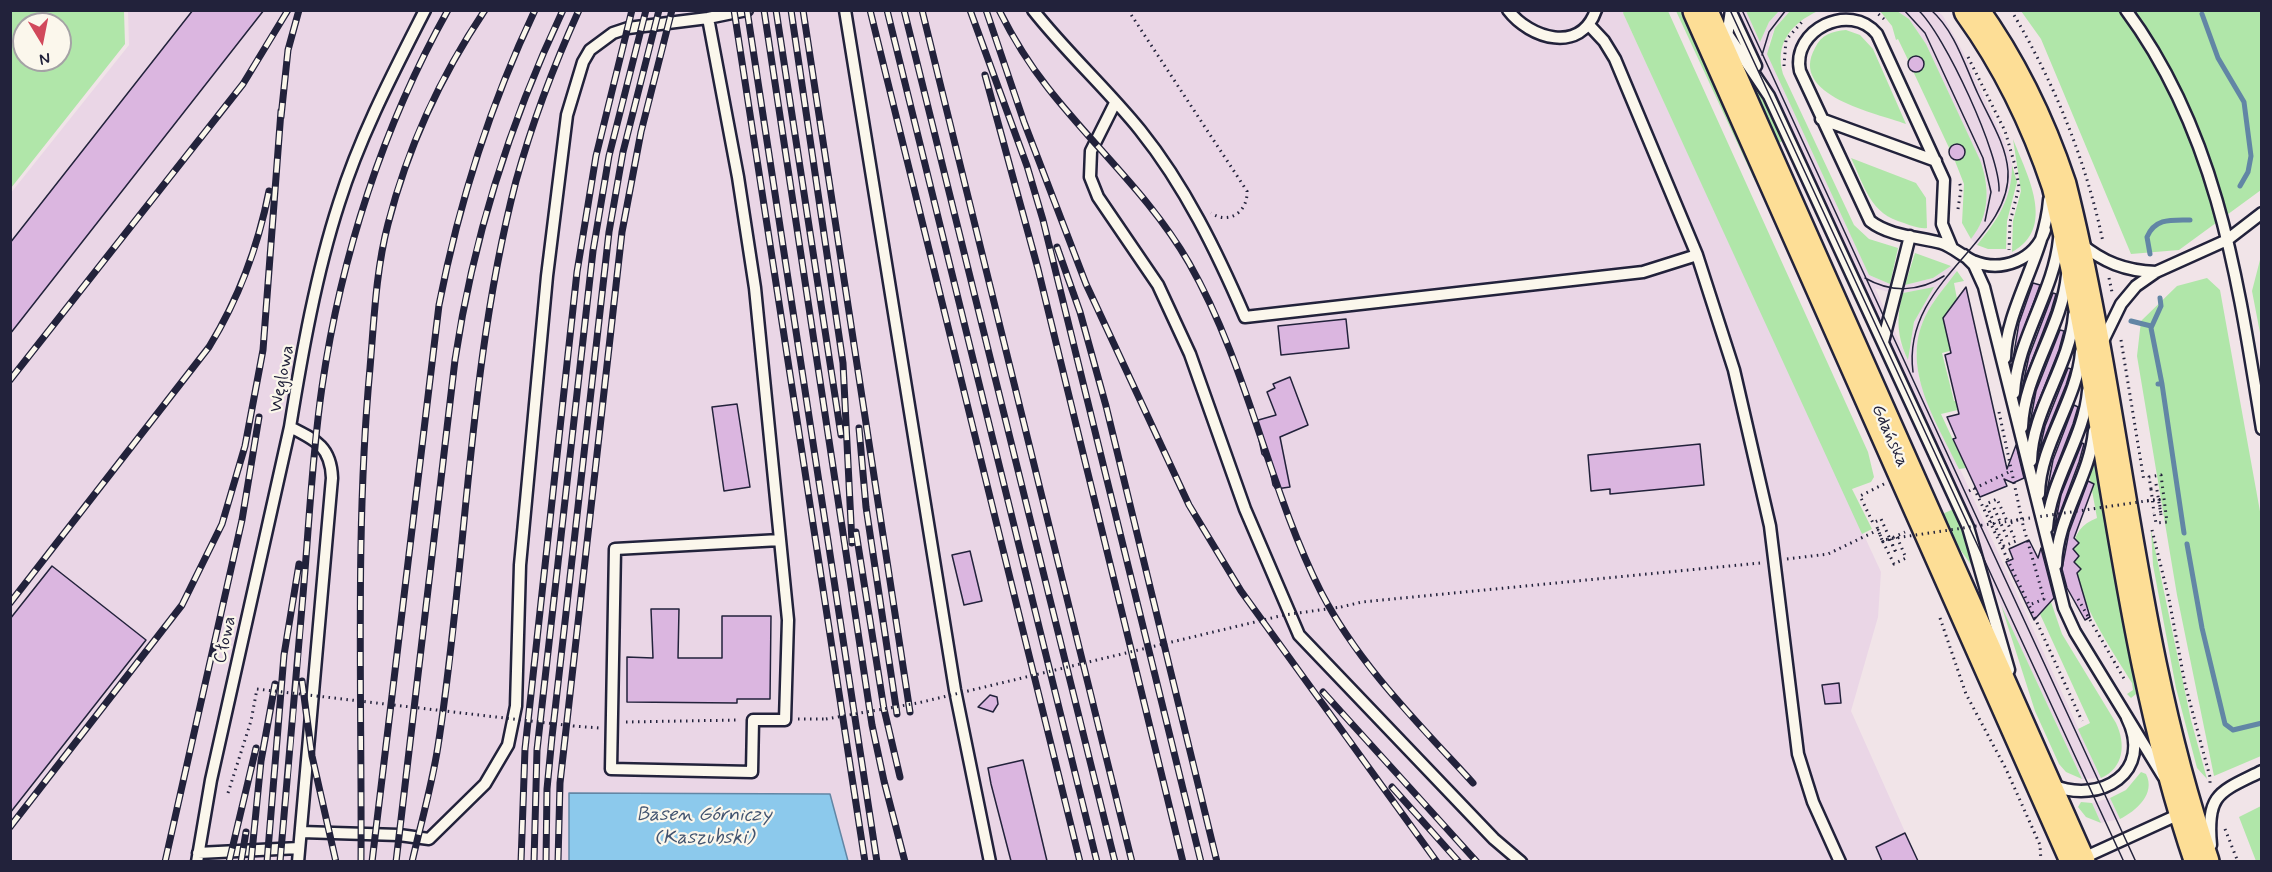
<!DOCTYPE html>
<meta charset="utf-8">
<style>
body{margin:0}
#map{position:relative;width:2272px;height:872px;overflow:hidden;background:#f1e4e8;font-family:Mynerve,sans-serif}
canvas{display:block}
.frame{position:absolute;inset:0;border:12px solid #22223b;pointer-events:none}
.north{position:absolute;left:12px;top:12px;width:60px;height:60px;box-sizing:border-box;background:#fbf7ec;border:2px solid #a4a2a5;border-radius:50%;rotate:170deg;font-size:16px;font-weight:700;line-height:24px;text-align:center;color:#22223b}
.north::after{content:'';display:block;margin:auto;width:21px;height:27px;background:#d1495b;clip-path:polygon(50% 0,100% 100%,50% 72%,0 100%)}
</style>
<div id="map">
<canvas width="2272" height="872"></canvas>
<div class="frame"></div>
<div class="north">N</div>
</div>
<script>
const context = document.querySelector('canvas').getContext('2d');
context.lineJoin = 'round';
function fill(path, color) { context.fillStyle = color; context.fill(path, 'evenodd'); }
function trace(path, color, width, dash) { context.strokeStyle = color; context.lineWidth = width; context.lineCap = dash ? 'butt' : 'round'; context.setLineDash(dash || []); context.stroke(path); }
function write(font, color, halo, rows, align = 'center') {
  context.font = font + ' Mynerve,sans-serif'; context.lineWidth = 4.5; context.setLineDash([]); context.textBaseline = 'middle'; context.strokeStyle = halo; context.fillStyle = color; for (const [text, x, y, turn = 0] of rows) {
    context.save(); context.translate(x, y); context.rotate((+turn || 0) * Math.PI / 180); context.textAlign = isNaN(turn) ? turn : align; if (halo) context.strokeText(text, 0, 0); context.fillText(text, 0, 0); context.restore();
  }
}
fill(new Path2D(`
 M128 11H1624L1623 13 1881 572 1878 617 1851 711 1918 861H848L830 794 569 793V861H11L10 194 129 45Z
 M1742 11H1746L1760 41 1769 22 1779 11H1790L1775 28 1768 45 1869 275 1890 284 1888 292 1875 288 1907 358 1914 322 1933 288 1903 293 1905 285 1933 278 1951 266 1957 271 1934 301 1921 326 1916 353 1919 379 2101 778 2082 779 1734 33Z
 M1897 11H1937L1943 16 1963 52 2008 149 2012 165V182L2007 202 1977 245 1971 239 1982 221 1986 205 1987 186 1983 168 1926 44 1909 19Z
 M2110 798 2120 819 2101 823 2092 803Z`), '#ead6e6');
fill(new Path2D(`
 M11 10 124 11 125 44 11 188ZM24 24H60V60H24Z
 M1624 11H1668L1868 452 1874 477 1871 482 1852 489 1872 529 1862 534 1623 13Z
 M1676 11H1684L1761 186 1755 181Z
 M1746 11H1779L1769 22 1760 42Z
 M1790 11H1818C1792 23 1774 43 1783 74L1854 225 1869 239 1898 248 1890 284 1869 275 1767 54 1775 28Z
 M1880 11H1897L1909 19 1926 44 1980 160C1990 187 1990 216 1971 239L1962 223 1964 184 1953 156H1962L1964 151 1957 145 1951 152 1912 69 1921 68V60L1916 58 1910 64 1898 39 1896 40 1892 26Z
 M2021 11H2261V190L2179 250 2131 254 2041 39Z
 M1846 30 1860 35 1873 49 1906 124C1877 113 1788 96 1815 48 1821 35 1832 31 1846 30Z
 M1749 81H1752L1785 140 1776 144Z
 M2013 139C2027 175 2057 228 2012 252L2013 221 2021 191Z
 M1851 158 1916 183 1926 198 1927 228C1920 229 1912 226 1904 223 1870 214 1865 187 1851 158Z
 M2012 165 2017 182 2007 221 2006 249H1988L1977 245C1998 219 2012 199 2012 165Z
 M1915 253 1951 266 1933 278 1905 285Z
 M2261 256V338L2252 291Z
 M1957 271 1964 281 1954 283 1957 299 1943 319 1946 330 1964 347 1942 353 1954 401 1968 398 1970 407 1941 414 1966 468 1959 469C1937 422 1900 369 1925 317 1933 300 1946 286 1957 271Z
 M2207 278 2220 290 2261 517V756L2214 776 2177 595 2137 356 2141 321 2177 286Z
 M1934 287 1914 322 1908 360C1897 337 1896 318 1903 293Z
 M2095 461 2135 684 2136 694 2131 698 2127 694 2133 690 2132 683C2112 649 2034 541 2097 518L2089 474Z
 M1956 508 1977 571V573L1949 534 1940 515Z
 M2151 530 2191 720 2207 779 2197 768 2176 688 2153 565Z
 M2051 602 2062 634 2116 723C2126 744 2124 768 2101 778L2078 729 2090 723 2040 614Z
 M2001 605 2082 779 2066 772 2059 764 2035 711Z
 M2141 772 2146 774C2156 794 2136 811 2120 819L2110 798 2126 790Z
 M2081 802 2092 803 2101 823 2086 817 2078 807Z
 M2261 806V861H2256L2239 817Z`), '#b0e6a9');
const water = new Path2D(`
 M569 793 830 794 848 861H569Z`);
fill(water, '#8cc9ec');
trace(water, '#6286a5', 1.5);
trace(new Path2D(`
 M2202 14 2218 58 2244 102 2251 156 2248 172 2240 186
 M2150 254 2147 237C2155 218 2171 220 2190 220
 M2131 321 2151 326
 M2158 384H2162L2151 328 2161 306 2160 298
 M2162 384 2184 533
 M2187 544 2202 628 2225 724 2233 730 2262 723`), '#6286a5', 5);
const building = new Path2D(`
 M193 10H264L10 334V243Z
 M1908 64a8 8 0 1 1 16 0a8 8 0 1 1-16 0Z
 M1949 152a8 8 0 1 1 16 0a8 8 0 1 1-16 0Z
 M2033 283 2040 285 2013 359 2019 323Z
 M1966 287 2007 469 2016 445 2024 478 2013 483 2004 479 2007 486 1980 497 1953 439 1956 438 1947 417 1959 414 1945 355 1951 353 1943 318Z
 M2053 293 2056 294 2051 311 2023 384 2029 356Z
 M1346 319 1349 348 1281 355 1278 326Z
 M2060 330 2064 331 2059 350 2030 423 2036 391Z
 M2068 368 2071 369 2066 385 2039 452 2045 426Z
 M1290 377 1308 425 1280 437 1290 487 1276 489 1273 485 1268 460 1262 454 1255 421 1276 415 1267 392 1275 388 1273 384Z
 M737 404 750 487 724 491 712 407Z
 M2074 405 2078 407 2073 424 2047 491 2053 460Z
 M2082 443 2084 444 2079 462 2054 529 2061 495Z
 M1700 444 1704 485 1610 494V489L1591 491 1588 455Z
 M2088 481 2094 484 2074 538 2079 543 2073 549 2079 556 2074 562 2081 569 2077 573 2090 617 2085 620 2067 588 2062 569 2069 532Z
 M2029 540 2038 558 2041 548 2054 598 2034 620 2006 562 2013 559 2009 549Z
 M970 551 982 601 964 605 952 555Z
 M52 566 146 640 10 813V619Z
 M651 609H679L678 658H722V616H771L770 699H737V703L627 702V657L653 658Z
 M1839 683 1841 703 1825 704 1822 685Z
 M990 695 997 697 998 704 993 712 978 707Z
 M1023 760 1027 777 1047 861H1011L991 784 988 768Z
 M1905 833 1918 861H1882L1876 847Z`);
fill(building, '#dbb6e0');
trace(building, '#22223b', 1.5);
const service = new Path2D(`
 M747 10 708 18 738 177 755 288 788 620 785 720H753L752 772 611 769 615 549 780 540
 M845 10 955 690 990 862
 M1033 10C1066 52 1106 88 1140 130 1185 186 1217 252 1245 317L1643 272 1697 255
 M1508 10C1530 39 1581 54 1596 10
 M2126 10C2218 134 2238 281 2262 429
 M1731 12 1756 66
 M1589 25 1604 41 1615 59 1697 255 1734 370 1770 526 1798 754 1813 802 1840 862
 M1724 29 1769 96 1968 527 2009 670
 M1727 37 1731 10
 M1115 103 1091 151 1090 177 1098 197 1158 285 1190 354 1245 509 1299 635 1494 839 1521 862
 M1821 119 1936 161
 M2080 243C2103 262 2125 271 2156 272
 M1952 248 1942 224 1944 180 1877 34C1850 1 1791 30 1800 71L1870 221C1889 236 1918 237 1941 243 1953 247 1962 256 1973 261 2002 273 2035 260 2045 230
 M1964 255 1974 265 1984 287 2064 608 2075 632 2163 776
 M1883 342 1910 236
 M2102 343 2121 304 2136 286 2156 272 2227 240 2262 213
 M2005 358C2006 308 2045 255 2049 200
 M2014 393C2017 339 2054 292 2059 239
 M2022 427C2024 374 2062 328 2067 275
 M2031 461C2032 410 2070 366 2074 315
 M2039 494C2040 444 2077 401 2081 352
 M2047 528C2050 480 2084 439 2088 391
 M2056 565C2057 517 2090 477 2094 431
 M2052 785C2101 805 2154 772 2127 718
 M301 832 399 835 429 839 485 784 508 745 516 706 520 565 547 276 567 115 583 62 590 50 613 33 628 28 708 18
 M2211 845C2206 793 2220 792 2262 771
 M198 853 299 848
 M2081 859 2184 812
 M197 862 211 780 290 427
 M298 862 332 478C331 447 316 440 290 427 302 353 316 274 339 203 360 136 393 73 425 10`);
const primary = new Path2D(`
 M1700 10 2078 862
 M1971 10C2010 64 2038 122 2059 185 2115 408 2127 643 2202 862`);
trace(service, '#22223b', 15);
trace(primary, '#22223b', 38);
trace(new Path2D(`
 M1128 10 1247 191C1248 212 1229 225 1211 213
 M1874 10 1884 19
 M2011 10C2054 82 2086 160 2103 242
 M1968 57 2005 131 2016 169 2019 187 2010 222 2009 250
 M1784 66 1786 40 1802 22
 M1958 209 1961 189 1959 180
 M2109 278 2112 292
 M2121 340 2144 481
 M1999 412 2023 525 2044 599 2029 605 2082 721
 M1884 484 1860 496 1873 523 1881 519 1890 539
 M2156 484 2161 515
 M1974 488 2029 605
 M2151 489 2149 477 2161 475 2167 522 2156 523 2154 513
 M1969 491 2011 471
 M2147 501 2164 499
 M1994 508 2007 537
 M1990 522 1993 520 1986 504 1997 499 2007 521
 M1994 523 2004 546 2016 541 2008 524 2022 518
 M2152 530 2169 599 2185 684 2210 777V786
 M1897 537 1906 558 1894 564 1883 542 1905 532
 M1890 539 1897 555
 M1787 559 1828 554 1878 530 1883 542
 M2078 599 2126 682
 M1341 607 1362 602 1760 563
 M1940 618 1966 694 2006 769 2040 845 2041 862
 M798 719H826
 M626 722 739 720
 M573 726 600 728
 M228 793 251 721 257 689
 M2225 829 2238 862`), '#22223b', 3, [1.5, 4.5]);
trace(service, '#fbf7ec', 10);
trace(primary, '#fdde96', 33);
trace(new Path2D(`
 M1730 10 2124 862
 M1742 10 2136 862
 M1904 10 1925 33 1983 158 1991 192 1985 221
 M1918 10C1944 33 2001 156 1999 191
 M1762 55 1769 32 1786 10
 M1865 278C1891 293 1919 292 1944 276
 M1913 372C1901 281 2012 242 2008 171 2006 144 1989 118 1978 94 1965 66 1955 31 1931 10`), '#22223b', 1.5);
const rail = new Path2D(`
 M734 10 865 862
 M747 10 877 862
 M764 10 872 725 884 781 905 862
 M776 10 841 435
 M791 10 843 363 852 543
 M803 10 910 712
 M870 10 1080 862
 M887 10 1097 862
 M904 10 1115 862
 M922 10 1132 862
 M970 10 1027 166 1043 220 1201 862
 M986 10 1024 122 1086 284 1189 505 1241 591 1437 862
 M999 10C1013 38 1029 64 1048 88 1095 148 1151 197 1189 263 1248 366 1268 487 1321 592 1359 665 1418 723 1473 783
 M985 75 1038 269 1183 862
 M281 117 288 50 299 10
 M1057 247 1080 312 1106 406 1217 862
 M10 380 243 84 288 10
 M859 428 866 507 897 714
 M856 532 884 709 900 777
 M10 603 209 347C239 298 258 247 269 191
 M302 681 312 756 336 862
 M1323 692 1477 862
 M1392 787 1459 862
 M10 827 182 605 222 524 245 446 263 350 281 111
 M165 862 242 520 259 417
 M229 862 256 748
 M241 862 246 832
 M251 862 261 761 275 684
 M267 862 284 655 299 564
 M280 862C288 773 296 684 303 595 309 526 312 456 322 387 341 256 383 126 448 10
 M361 862C362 699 355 529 370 368 374 320 376 270 388 224 408 146 440 77 485 10
 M372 862 439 305C459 202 490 105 535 10
 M396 862 455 360C473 238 510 122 563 10
 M412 862C421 823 432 785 438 746 467 559 468 365 516 181 532 123 554 65 579 10
 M521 862 525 749 577 272 596 156 632 10
 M534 862 537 750 593 251 609 156 646 10
 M546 862 547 789 552 737 609 232 623 152 659 10
 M558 862 560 783 622 232 641 132 672 10`);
trace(rail, '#22223b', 7);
trace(rail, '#fbf7ec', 4.5, [14]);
trace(new Path2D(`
 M2151 489 2154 513
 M1877 527 1882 540 2159 499 2161 515
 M1890 539 1897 555
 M257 689 573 726
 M826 719 918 703 1284 615 1341 607`), '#22223b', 3, [1.5, 4.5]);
write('18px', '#22223b', '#fbf7ec', [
 ["Węglowa",283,379,-79],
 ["Gdańska",1889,436,66],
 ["Cłowa",226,640,-77]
]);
write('italic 20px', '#425470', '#fbf7ec', [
 ["Basen Górniczy",704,816],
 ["(Kaszubski)",704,839]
]);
</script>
